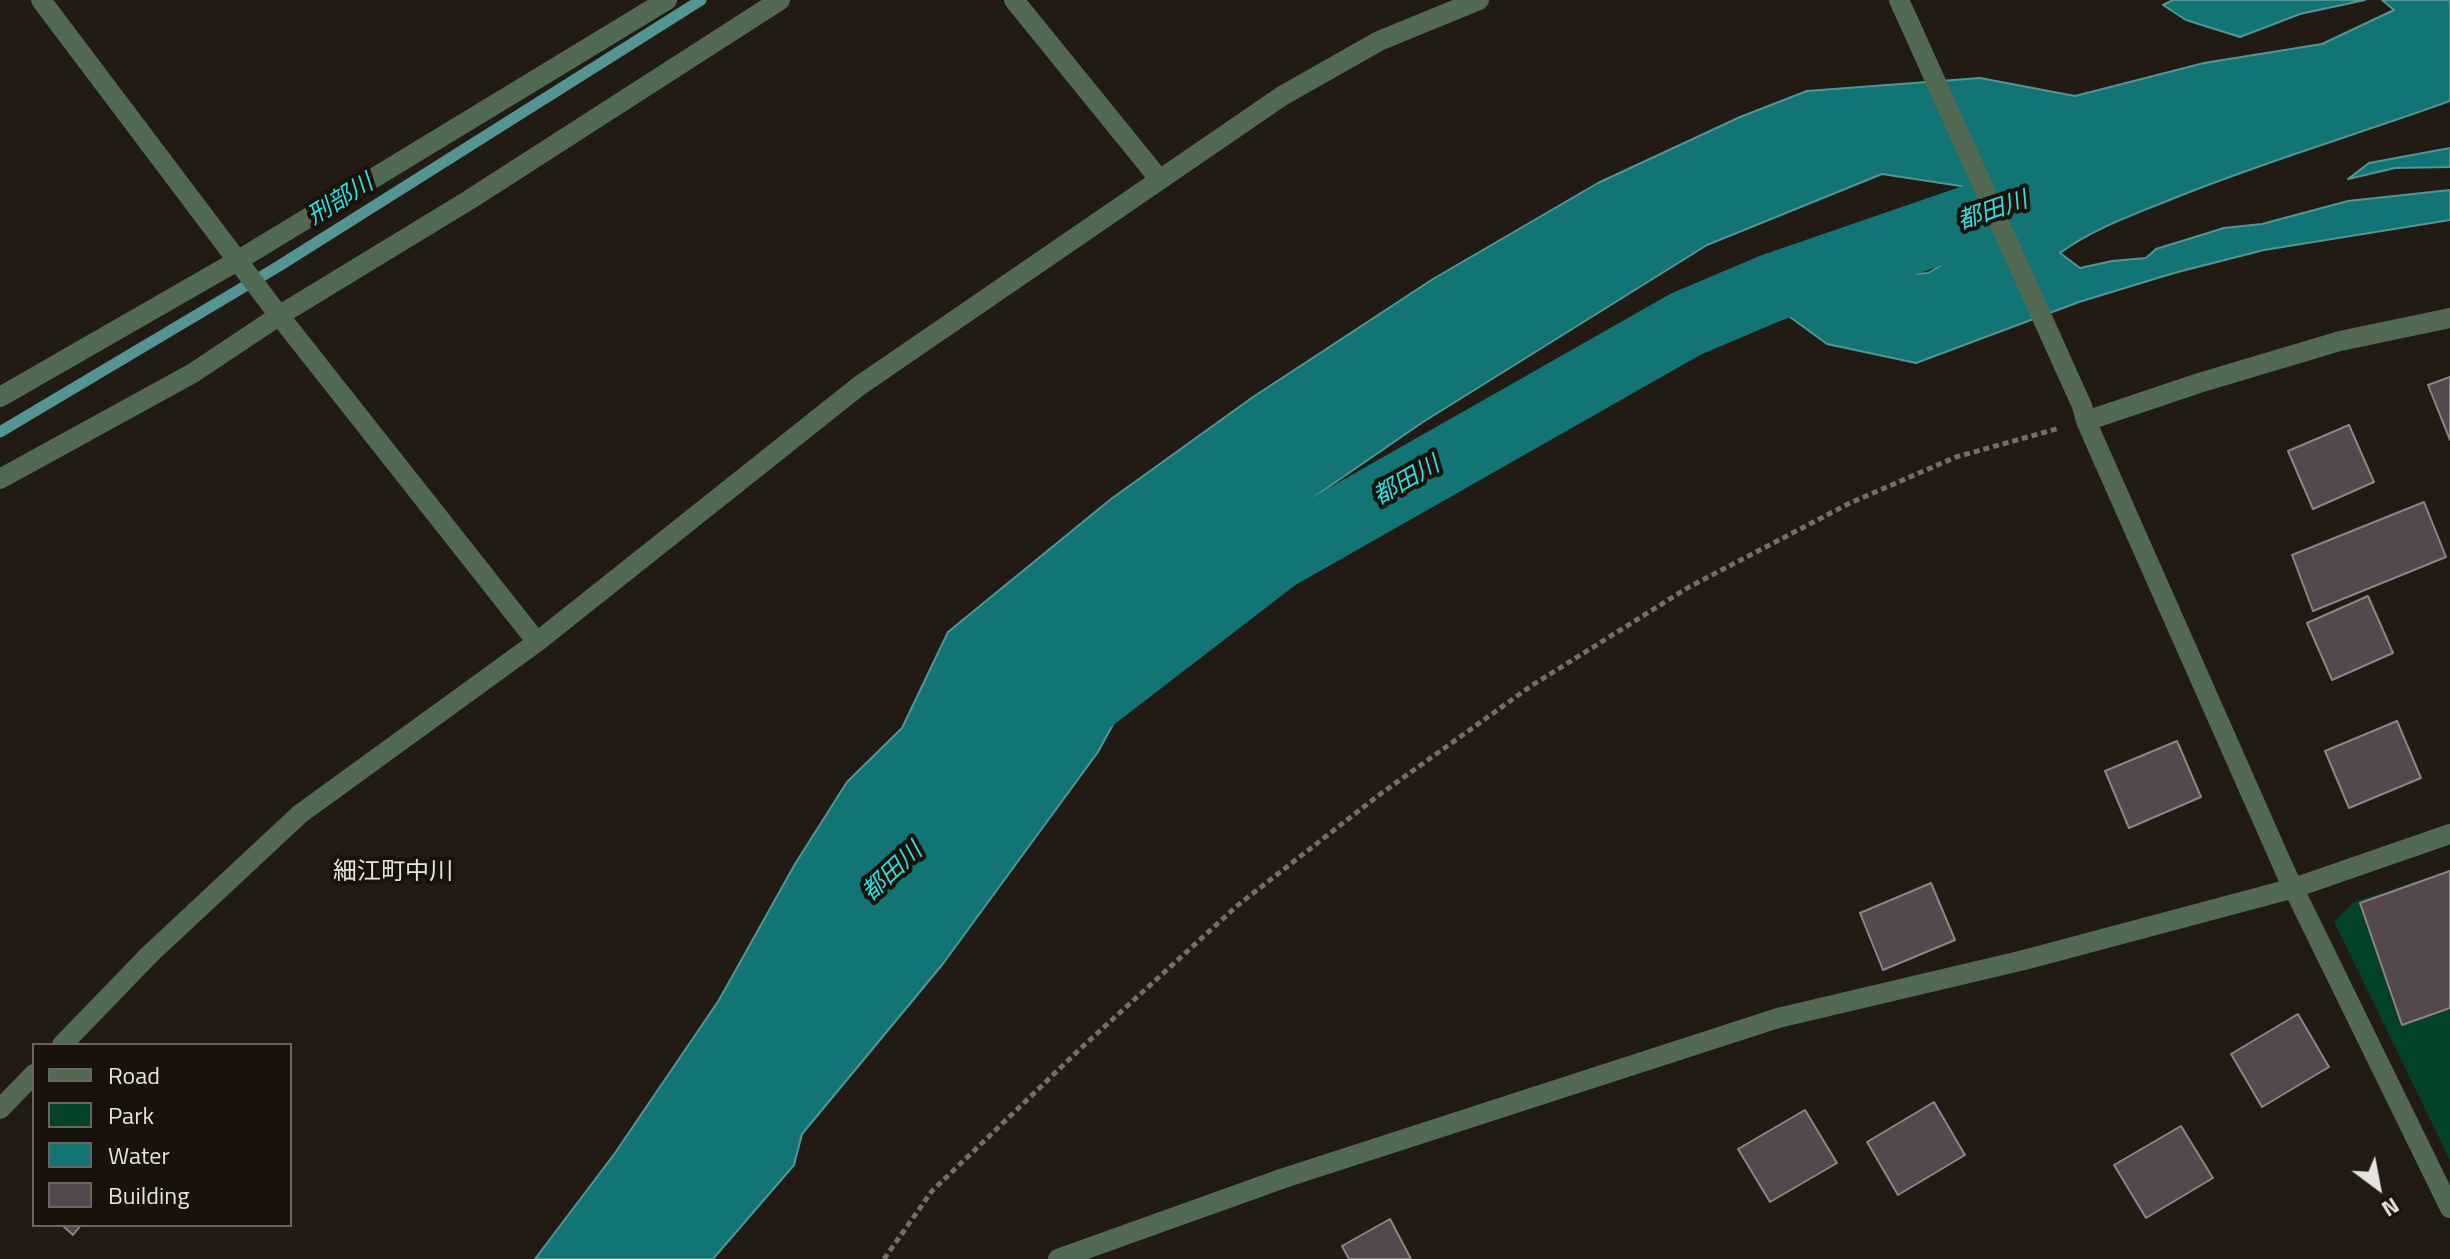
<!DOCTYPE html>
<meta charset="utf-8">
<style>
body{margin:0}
#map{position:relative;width:2450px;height:1259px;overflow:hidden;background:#211b14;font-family:"Titillium Web",sans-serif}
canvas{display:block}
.legend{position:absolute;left:32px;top:1043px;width:260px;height:184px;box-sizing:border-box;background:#18120b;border:2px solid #6b655f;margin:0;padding:10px 14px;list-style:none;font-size:24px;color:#e7e2dd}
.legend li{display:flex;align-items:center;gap:16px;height:40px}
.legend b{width:40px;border:2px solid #6b655f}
.north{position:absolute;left:2338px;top:1147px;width:80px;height:80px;-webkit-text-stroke:6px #18120b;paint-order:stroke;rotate:148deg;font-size:22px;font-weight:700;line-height:32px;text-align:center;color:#e7e2dd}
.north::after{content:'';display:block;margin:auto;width:28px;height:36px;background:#e7e2dd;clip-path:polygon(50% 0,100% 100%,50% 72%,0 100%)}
</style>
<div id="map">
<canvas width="2450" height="1259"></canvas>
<ul class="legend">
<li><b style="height:10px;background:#526a52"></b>Road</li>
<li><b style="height:22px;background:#024226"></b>Park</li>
<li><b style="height:22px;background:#127475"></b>Water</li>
<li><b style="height:22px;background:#54484c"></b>Building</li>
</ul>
<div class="north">N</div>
</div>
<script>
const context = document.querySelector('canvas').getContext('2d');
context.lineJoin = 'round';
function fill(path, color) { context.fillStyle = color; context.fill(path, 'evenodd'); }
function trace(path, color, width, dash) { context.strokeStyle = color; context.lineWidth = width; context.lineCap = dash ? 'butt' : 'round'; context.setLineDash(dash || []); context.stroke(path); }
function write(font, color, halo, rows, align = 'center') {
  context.font = font + ' "Titillium Web","Noto Sans JP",sans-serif'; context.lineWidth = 8; context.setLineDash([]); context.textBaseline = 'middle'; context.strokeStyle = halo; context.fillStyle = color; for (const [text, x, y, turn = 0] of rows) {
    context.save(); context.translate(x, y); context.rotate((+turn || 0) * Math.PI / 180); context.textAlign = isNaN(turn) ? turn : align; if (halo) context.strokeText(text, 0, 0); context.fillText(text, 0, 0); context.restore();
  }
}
fill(new Path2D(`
 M2450 870V1160L2334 922 2354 902Z`), '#024226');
const water = new Path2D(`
 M2173 0H2365L2300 14 2240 37 2186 20 2163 5Z
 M2382 0H2450V101C2359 134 2266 161 2177 197 2138 213 2094 228 2060 253L2080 268 2112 261 2146 258 2156 249 2224 228 2262 224 2348 201 2450 190V220L2264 250 2174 273 2079 302 1916 363 1827 344 1779 309 1863 278 1928 273 2052 200 1882 174 1707 245 1423 422 1234 552 1178 605 1098 752 942 965 802 1134 794 1165 713 1259H535L615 1153 719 1000 795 864 847 782 902 728 948 632 1111 499 1253 397 1433 279 1598 183 1740 117 1807 91 1980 78 2075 96 2204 63 2322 44 2394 10Z
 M2450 148V167L2395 168 2348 179 2369 163Z`);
fill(water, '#127475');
trace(water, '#529594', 2);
trace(new Path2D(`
 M0 432 279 266 701 0`), '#529594', 11);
trace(new Path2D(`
 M1081 707 1276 557 1686 324 1771 288 2123 167`), '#127475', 68);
const building = new Path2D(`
 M2450 377V440L2428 385Z
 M2349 425 2374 482 2313 509 2288 451Z
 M2424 502 2446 557 2313 611 2292 555Z
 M2368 596 2393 653 2332 680 2307 623Z
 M2397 721 2421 778 2349 808 2325 751Z
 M2177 741 2201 797 2129 828 2105 771Z
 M2450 871V1008L2402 1025 2360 903Z
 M1931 883 1955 940 1883 970 1860 913Z
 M2298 1014 2329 1067 2262 1107 2231 1054Z
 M1934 1102 1965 1155 1898 1195 1867 1142Z
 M1805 1110 1837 1163 1770 1202 1738 1149Z
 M2181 1126 2213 1178 2146 1218 2114 1165Z
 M1390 1219 1411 1259H1349L1342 1246Z
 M62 1225H81L73 1235Z`);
fill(building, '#54484c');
trace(building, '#8f8387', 2);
trace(new Path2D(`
 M884 1259 932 1191 1079 1050 1238 905 1379 795 1531 686 1689 587 1850 503 1956 457 2060 428`), '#746e68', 5, [6, 4]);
trace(new Path2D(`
 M41 0 274 309 537 642
 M1014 0 1160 180
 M1899 0 2082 406 2086 421 2286 873 2450 1208
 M0 397 237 261 667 0
 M2086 421 2199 383 2340 341 2450 318
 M0 479 193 373 280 315 469 200 780 0
 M62 1045 150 954 300 814 537 642 859 386 1282 96 1379 41 1479 0
 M0 1109 34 1074
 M1058 1259 1284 1178 1778 1018 2024 960 2294 888 2450 834`), '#526a52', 20);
write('italic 24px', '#2edfe2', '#18120b', [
 ["刑部川",341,201,-32],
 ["都田川",1993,212,-19],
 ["都田川",1407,482,-30],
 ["都田川",893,873,-43]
]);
write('24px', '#e7e2dd', '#18120b', [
 ["細江町中川",393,873]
]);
</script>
